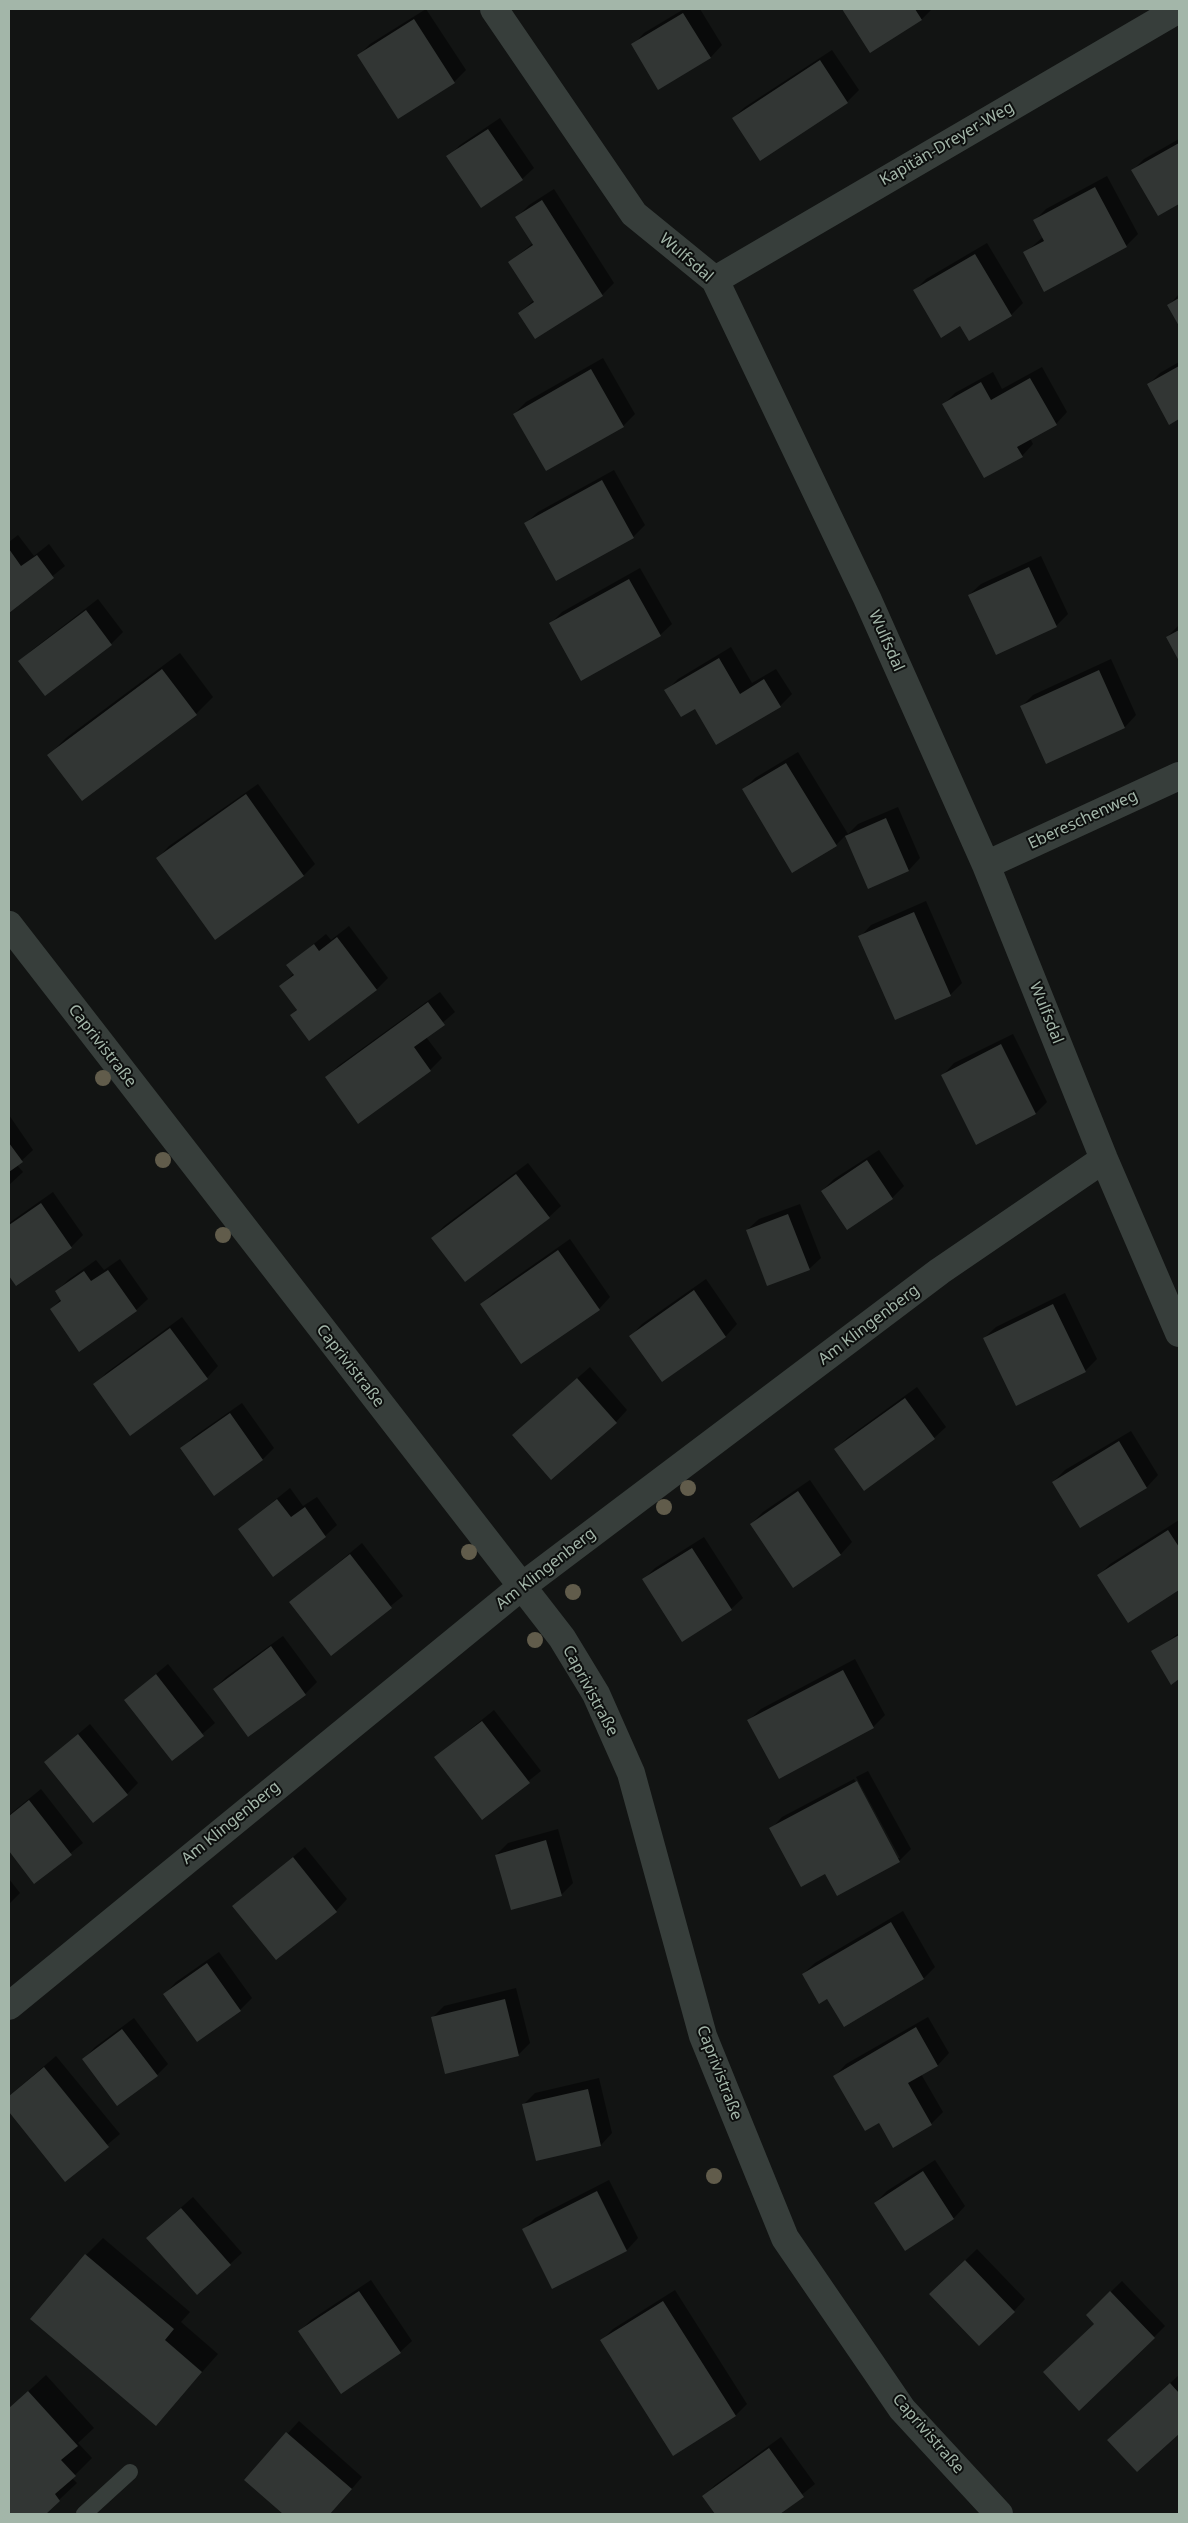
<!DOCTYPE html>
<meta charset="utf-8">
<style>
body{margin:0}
#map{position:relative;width:1188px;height:2523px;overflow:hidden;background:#121413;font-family:"Noto Sans",sans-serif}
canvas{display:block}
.frame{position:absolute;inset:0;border:10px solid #a3b6a9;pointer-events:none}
</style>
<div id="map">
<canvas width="1188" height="2523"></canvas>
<div class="frame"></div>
</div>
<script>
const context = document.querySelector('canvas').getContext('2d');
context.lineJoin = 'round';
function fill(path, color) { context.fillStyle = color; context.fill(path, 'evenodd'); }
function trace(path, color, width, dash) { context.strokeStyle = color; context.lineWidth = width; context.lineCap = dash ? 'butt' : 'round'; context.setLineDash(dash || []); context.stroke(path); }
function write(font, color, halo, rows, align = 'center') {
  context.font = font + ' "Noto Sans",sans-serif'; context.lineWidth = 4; context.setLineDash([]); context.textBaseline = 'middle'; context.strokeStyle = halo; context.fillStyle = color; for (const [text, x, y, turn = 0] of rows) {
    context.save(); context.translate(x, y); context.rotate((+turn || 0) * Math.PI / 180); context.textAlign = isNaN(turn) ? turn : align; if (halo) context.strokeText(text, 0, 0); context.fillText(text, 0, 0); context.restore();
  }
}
fill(new Path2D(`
 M426 9 466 70 454 82 359 55 370 44Z
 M684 9H700L722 45 711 57 659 88 633 45 644 33Z
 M843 9H932L922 19 870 51Z
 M832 50 859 90 847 102 733 118 745 107Z
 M500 118 534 168 522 179 448 157 460 145Z
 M1179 139V203L1159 214 1133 170 1144 159Z
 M1107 176 1138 234 1126 246 1025 253 1043 237 1034 221 1046 209Z
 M554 189 614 283 602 295 535 337 519 313 534 300 510 262 533 243 517 217 529 205Z
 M987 243 1023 303 1011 315 961 325 915 290 926 279Z
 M1179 294V323L1169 305Z
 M603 358 635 414 623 426 514 414 526 402Z
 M1179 362V418L1170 423 1148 385 1160 373Z
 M1042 367 1067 412 1056 424 1030 438 1033 444 1022 456 944 404 955 393 993 372 1002 389Z
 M614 470 645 525 633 537 526 523 538 512Z
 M18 535 34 556 49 544 65 566 9 611V542Z
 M1041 556 1068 614 1056 626 969 595 981 584Z
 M640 568 672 624 660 635 550 624 562 612Z
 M98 599 123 632 111 644 20 661 32 650Z
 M1179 625V659L1167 637Z
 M731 647 752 683 776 669 792 694 780 706 695 707 666 691 678 679Z
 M180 653 213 697 196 714 49 755 66 738Z
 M1111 659 1136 715 1125 727 1047 762 1022 706 1033 695Z
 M798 752 848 834 858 824 898 807 920 858 909 870 869 887 846 835 836 845 743 790 755 778Z
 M258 784 315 864 304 875 215 938 158 858 169 846Z
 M926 901 962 983 950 995 860 937 871 925Z
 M349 926 388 978 376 990 291 1015 297 1009 281 986 294 973 288 965 326 934 331 940Z
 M440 992 455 1012 426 1037 442 1058 430 1070 358 1122 326 1078 338 1066Z
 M1013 1034 1047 1102 1036 1113 977 1143 943 1075 954 1063Z
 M9 1115 33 1150 17 1165 23 1172 9 1185Z
 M879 1150 904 1186 892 1198 847 1228 822 1191 834 1179Z
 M528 1163 561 1206 549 1217 433 1238 444 1226Z
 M53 1192 83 1235 71 1247 16 1285 9 1274V1223Z
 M800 1204 821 1258 809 1269 747 1230 759 1219Z
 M570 1239 610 1297 599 1309 482 1304 493 1293Z
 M120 1259 148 1299 136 1310 51 1309 61 1299 56 1292 68 1280 96 1260 104 1270Z
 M706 1279 737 1324 726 1336 663 1381 631 1336 642 1324Z
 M1065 1293 1097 1359 1085 1371 984 1338 996 1327Z
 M182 1317 218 1366 207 1378 95 1385 106 1373Z
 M590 1367 627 1410 616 1422 525 1424Z
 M917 1387 946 1427 934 1438 836 1449 847 1438Z
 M242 1403 274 1448 263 1459 182 1449 193 1437Z
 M1131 1431 1158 1475 1147 1487 1080 1527 1053 1482 1065 1470Z
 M810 1480 852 1542 841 1554 793 1586 751 1524 763 1512Z
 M290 1488 303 1506 317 1497 337 1525 325 1536 239 1529Z
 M1179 1520V1589L1128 1622 1099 1575 1110 1564Z
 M704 1537 743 1598 731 1609 644 1579 655 1568Z
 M362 1543 403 1596 331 1654 291 1602Z
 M1179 1633V1678L1171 1683 1153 1652Z
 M283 1636 317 1682 305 1694 248 1736 214 1689 226 1677Z
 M855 1659 885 1715 873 1727 749 1720 761 1709Z
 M168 1664 215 1723 172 1760 125 1700Z
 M494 1710 541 1771 482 1818 436 1757Z
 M90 1724 138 1783 127 1794 45 1762Z
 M868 1771 911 1849 899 1861 837 1894 826 1872 771 1829 782 1817 854 1779 897 1858H900L856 1777Z
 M41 1789 83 1843 34 1883 9 1849V1815Z
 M558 1829 573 1883 561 1895 496 1855 508 1843Z
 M305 1847 347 1899 336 1911 234 1906Z
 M9 1879 20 1893 9 1904Z
 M903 1911 935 1967 924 1978 844 2025 827 1998 803 1974 815 1963Z
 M219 1952 252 1998 240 2010 165 1994 176 1982Z
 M516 1988 530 2043 518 2055 432 2018 444 2006Z
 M928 2017 949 2053 938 2065 921 2074 943 2112 931 2124 879 2122 835 2076 846 2064Z
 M134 2018 168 2064 157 2075 84 2059 95 2047Z
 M56 2056 120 2134 65 2180 9 2110V2096Z
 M599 2078 612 2133 601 2145 537 2160 524 2104 535 2093Z
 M935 2160 965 2206 954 2218 905 2249 875 2203 887 2191Z
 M609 2180 638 2238 627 2250 553 2287 523 2230 535 2218Z
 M193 2197 242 2253 230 2264 159 2227Z
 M103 2238 190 2312 181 2322 218 2354 156 2424 86 2255Z
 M977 2249 1025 2299 1014 2311 943 2282Z
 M371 2280 412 2341 400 2352 300 2331 311 2320Z
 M1122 2281 1165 2326 1154 2337 1096 2323 1087 2315Z
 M675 2290 747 2404 735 2416 602 2340 613 2329Z
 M46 2375 94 2428 78 2443 92 2458 72 2478 77 2483 44 2514H9V2409Z
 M1179 2375V2432L1137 2470 1121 2428Z
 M299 2421 362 2477 330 2514H285L246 2480Z
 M781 2437 815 2484 778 2514H717L704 2496 715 2485Z`), '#0007');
fill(new Path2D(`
 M842 9H915L922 20 870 53Z
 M683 13 711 58 658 90 631 44Z
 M414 19 455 83 398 119 357 55Z
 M820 60 848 103 760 161 732 118Z
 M488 129 523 180 481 208 446 156Z
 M1179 143V204L1158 216 1131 170Z
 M1095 187 1127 247 1044 292 1023 252 1044 241 1033 220Z
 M542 200 603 296 535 339 518 313 534 302 508 262 533 245 515 217Z
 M975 254 1012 316 969 341 960 326 941 338 913 290Z
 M1179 298V326L1167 305Z
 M1179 366V419L1169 425 1147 384Z
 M591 369 624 427 546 471 513 414Z
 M1030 378 1057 425 1017 447 1023 457 984 478 942 404 981 382 991 400Z
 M602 480 634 538 556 581 524 523Z
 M9 549 21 566 37 555 54 578 9 613Z
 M1029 567 1057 627 996 655 968 595Z
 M629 579 661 636 581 681 549 623Z
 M86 610 112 645 45 696 18 661Z
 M1179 630V661L1166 637Z
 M719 658 740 694 764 679 781 707 716 745 695 709 681 717 664 690Z
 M162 669 197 715 82 801 47 755Z
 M1099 670 1125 728 1046 764 1020 706Z
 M786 763 837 846 792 873 742 789Z
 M246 794 304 876 215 940 156 858Z
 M886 818 909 871 868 889 845 836Z
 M914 912 951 996 895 1020 858 936Z
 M337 937 377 990 309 1041 290 1015 297 1010 279 986 294 975 286 965 314 944 319 951Z
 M428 1002 445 1025 414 1047 431 1071 358 1124 325 1077Z
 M1001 1044 1036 1114 976 1145 941 1075Z
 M9 1143 23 1162 9 1172Z
 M867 1160 893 1199 847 1230 821 1191Z
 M516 1174 550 1218 465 1282 431 1238Z
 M41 1203 72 1248 16 1286 9 1276V1225Z
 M788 1214 810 1270 767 1286 746 1230Z
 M558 1250 600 1310 521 1364 480 1304Z
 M108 1270 137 1311 79 1352 50 1309 61 1301 55 1291 84 1271 91 1281Z
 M694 1290 726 1337 662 1382 629 1336Z
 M1053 1304 1086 1372 1016 1406 983 1338Z
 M170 1328 208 1379 130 1436 93 1384Z
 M577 1378 617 1423 551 1480 512 1435Z
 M905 1398 935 1439 864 1491 834 1449Z
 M230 1413 263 1460 214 1496 180 1448Z
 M1119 1441 1147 1488 1080 1528 1052 1482Z
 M798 1491 841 1555 793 1588 750 1524Z
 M277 1499 291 1517 305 1507 326 1537 273 1577 238 1529Z
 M1168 1530 1179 1547V1590L1128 1623 1097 1575Z
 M692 1548 732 1610 682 1642 642 1579Z
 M350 1554 392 1608 331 1656 289 1602Z
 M1179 1635V1679L1171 1685 1151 1651Z
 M271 1646 306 1695 248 1737 213 1689Z
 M843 1670 874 1728 779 1779 747 1720Z
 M156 1674 204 1736 172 1761 124 1700Z
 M482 1721 530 1783 482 1820 434 1757Z
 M78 1734 128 1795 93 1823 44 1762Z
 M857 1781 900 1862 837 1896 825 1874 801 1887 769 1828Z
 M29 1800 72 1855 34 1884 9 1851V1816Z
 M546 1840 562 1896 511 1910 495 1855Z
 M293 1857 337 1912 276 1960 232 1906Z
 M891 1922 924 1979 844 2027 827 1999 819 2004 802 1974Z
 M207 1963 241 2011 197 2042 163 1994Z
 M505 1999 519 2056 445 2074 431 2017Z
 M916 2027 938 2066 908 2083 932 2125 893 2148 879 2123 865 2131 833 2076Z
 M122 2029 158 2076 117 2106 82 2059Z
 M44 2067 109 2147 65 2182 9 2112V2096Z
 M588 2089 601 2146 536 2161 522 2104Z
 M923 2171 954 2219 905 2251 874 2203Z
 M597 2191 627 2251 552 2289 522 2229Z
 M181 2208 231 2265 197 2295 146 2238Z
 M85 2254 174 2329 165 2340 202 2372 156 2426 30 2319Z
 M965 2260 1015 2312 979 2346 929 2294Z
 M359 2291 401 2353 341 2394 298 2331Z
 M1110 2291 1155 2338 1079 2411 1043 2372 1094 2324 1086 2315Z
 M663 2301 736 2416 673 2456 600 2340Z
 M1170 2383 1179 2393V2434L1137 2472 1107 2440Z
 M28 2391 78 2446 61 2460 76 2476 55 2494 60 2501 46 2514H9V2408Z
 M286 2432 352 2489 330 2514H283L244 2480Z
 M769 2448 804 2497 780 2514H715L702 2496Z`), '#323634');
trace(new Path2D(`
 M84 2514 130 2472`), '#373e3b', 16);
trace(new Path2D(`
 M494 9 634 214 715 280 867 598 986 865 1104 1159 1179 1333
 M715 280 1179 9
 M986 865 1179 776
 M9 925 562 1638 596 1694 631 1773 703 2036 785 2238 902 2409 999 2514
 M9 2006 521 1587 940 1271 1104 1159`), '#373e3b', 28);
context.fillStyle = '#615c4b';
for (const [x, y] of [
 [103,1078],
 [163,1160],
 [223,1235],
 [688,1488],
 [664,1507],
 [469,1552],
 [573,1592],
 [535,1640],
 [714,2176]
]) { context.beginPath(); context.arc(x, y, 8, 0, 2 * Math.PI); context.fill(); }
write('16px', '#a3b6a9', '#0d0f0e', [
 ["Kapitän-Dreyer-Weg",947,144,-30],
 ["Wulfsdal",686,258,41],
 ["Wulfsdal",886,641,66],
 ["Ebereschenweg",1083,820,-25],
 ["Wulfsdal",1046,1013,68],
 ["Caprivistraße",102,1046,52],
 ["Am Klingenberg",869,1325,-37],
 ["Caprivistraße",350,1366,52],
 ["Am Klingenberg",546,1569,-38],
 ["Caprivistraße",590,1691,62],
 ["Am Klingenberg",231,1823,-39],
 ["Caprivistraße",719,2073,69],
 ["Caprivistraße",928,2434,49]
]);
</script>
